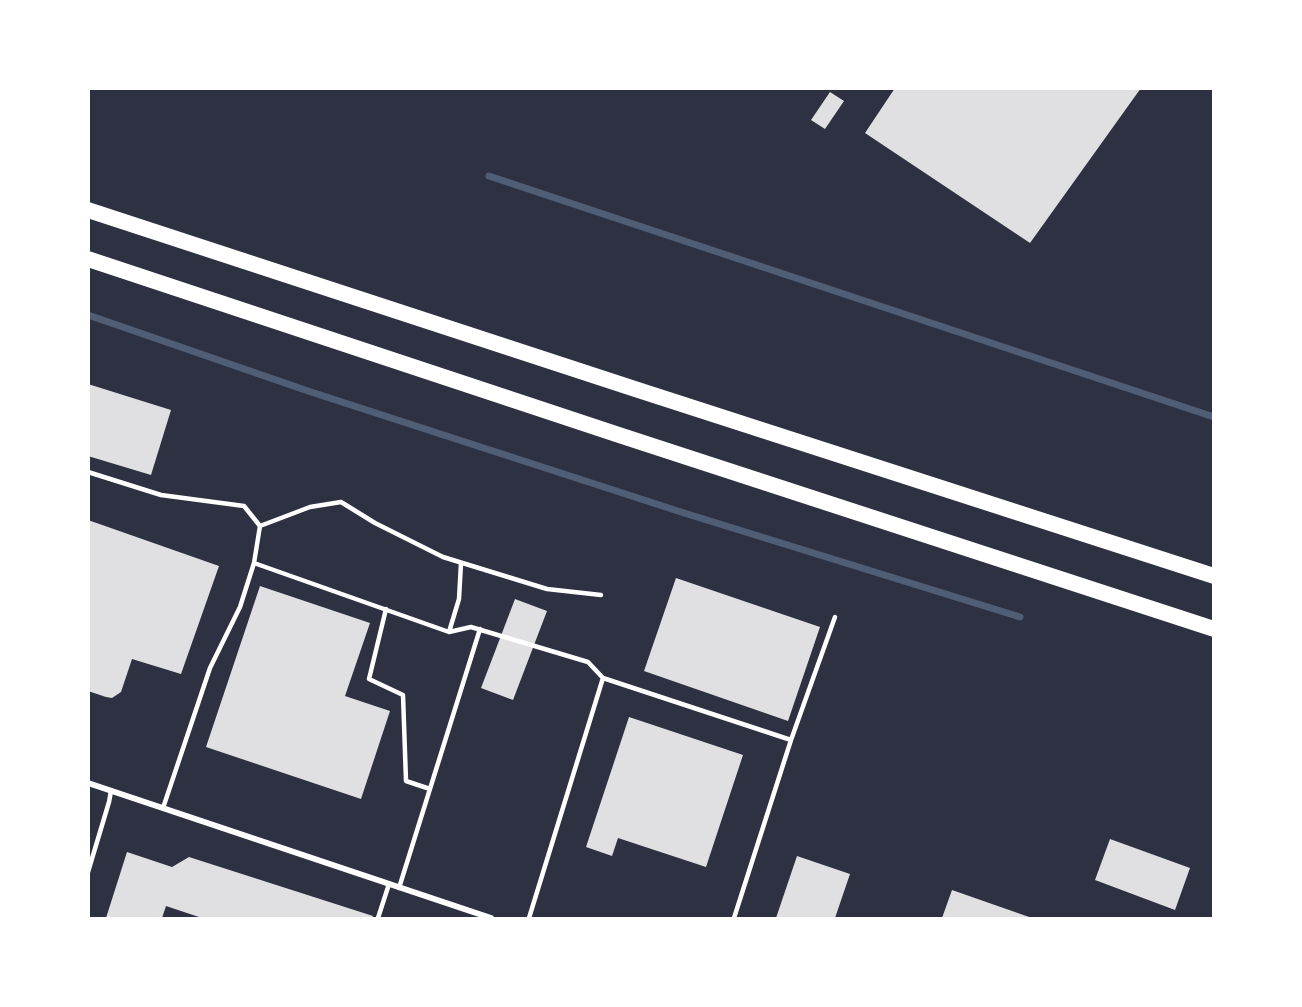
<!DOCTYPE html>
<style>
body{margin:0}
#map{position:relative;width:1302px;height:1007px;overflow:hidden;background:#2d3142;font-family:Barlow,sans-serif}
canvas{display:block}
.frame{position:absolute;inset:0;border:90px solid #fff;pointer-events:none}
</style>
<div id="map">
<canvas width="1302" height="1007"></canvas>
<div class="frame"></div>
</div>
<script>
const context = document.querySelector('canvas').getContext('2d');
context.lineJoin = 'round';
function trace(path, color, width, dash) { context.strokeStyle = color; context.lineWidth = width; context.lineCap = dash ? 'butt' : 'round'; context.setLineDash(dash || []); context.stroke(path); }
function fill(path, color) { context.fillStyle = color; context.fill(path, 'evenodd'); }
trace(new Path2D(`
 M489 176 1214 417
 M88 315 308 391 681 512 1020 617`), '#4f5d75', 7);
fill(new Path2D(`
 M895 88H1141L1030 243 865 133Z
 M830 92 844 101 825 129 811 120Z
 M88 384 171 410 151 475 88 456Z
 M88 520 219 566 181 674 132 659 121 692 112 698 106 697 88 691Z
 M676 578 820 627 788 721 644 671Z
 M260 586 370 623 345 696 390 711 361 799 206 747Z
 M515 599 547 611 513 700 481 688Z
 M629 717 743 755 706 867 618 838 612 856 586 847Z
 M1110 839 1190 868 1175 910 1095 880Z
 M127 852 172 867 189 857 373 916 372 918H202L166 906 162 918H106Z
 M797 856 850 874 835 918H776Z
 M952 890 1032 918H942Z`), '#e0e0e3');
trace(new Path2D(`
 M88 472 161 495 244 506 260 526 254 563
 M260 526 310 507 341 502 375 523 443 557 547 589 601 595
 M386 609 369 679 403 695 406 781 430 789
 M449 632 459 599 461 563
 M603 678 791 740 734 918
 M791 740 835 617
 M163 808 210 668 240 607 254 563 449 632 471 627 588 662 603 678 529 918
 M88 872 109 802 111 791
 M399 888 480 629
 M378 918 389 884`), '#fff', 4.5);
trace(new Path2D(`
 M88 783 491 918`), '#fff', 6);
trace(new Path2D(`
 M88 210 635 389 1214 576
 M88 259 619 435 1214 629`), '#fff', 16);
</script>
